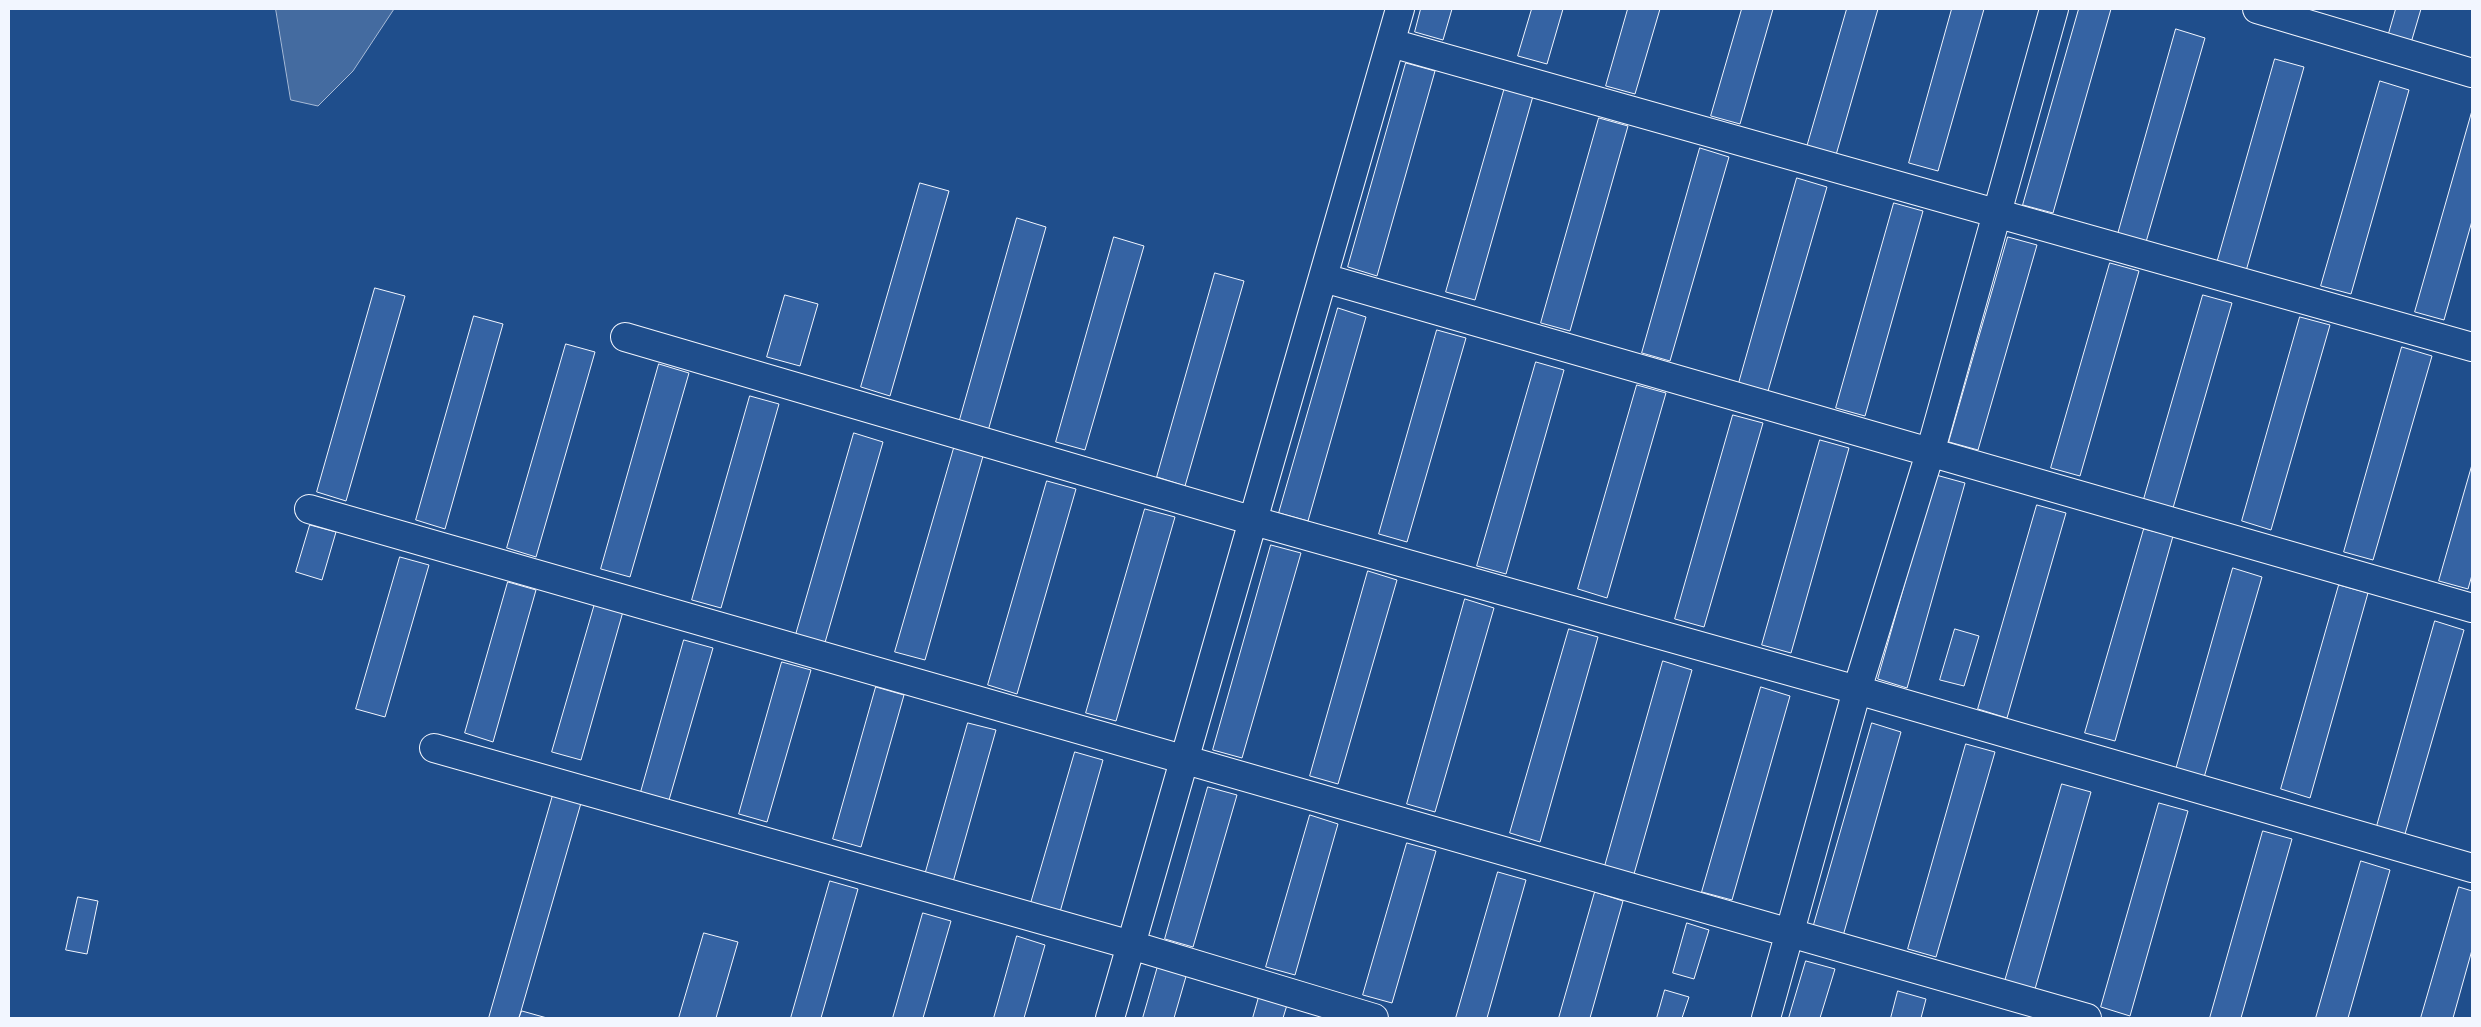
<!DOCTYPE html>
<style>
body{margin:0}
#map{position:relative;width:2481px;height:1027px;overflow:hidden;background:#1f4e8c;font-family:Helvetica,sans-serif}
canvas{display:block}
.frame{position:absolute;inset:0;border:10px solid #f2f6ff;pointer-events:none}
</style>
<div id="map">
<canvas width="2481" height="1027"></canvas>
<div class="frame"></div>
</div>
<script>
const context = document.querySelector('canvas').getContext('2d');
context.lineJoin = 'round';
function fill(path, color) { context.fillStyle = color; context.fill(path, 'evenodd'); }
function trace(path, color, width, dash) { context.strokeStyle = color; context.lineWidth = width; context.lineCap = dash ? 'butt' : 'round'; context.setLineDash(dash || []); context.stroke(path); }
const water = new Path2D(`
 M276 9H394L353 71 318 106 291 100Z`);
fill(water, '#446ba0');
trace(water, '#a8bbd7', 1);
const building = new Path2D(`
 M1421 9H1452L1443 40 1415 32Z
 M1532 9H1563L1547 64 1518 56Z
 M1628 9H1660L1635 94 1606 86Z
 M1742 9H1773L1740 124 1711 116Z
 M1847 9H1878L1836 155 1807 147Z
 M1952 9H1984L1938 171 1909 163Z
 M2079 9H2111L2053 213 2023 205Z
 M2396 9H2421L2408 53 2385 47Z
 M2176 29 2205 38 2146 242 2118 234Z
 M2275 59 2304 67 2246 271 2217 263Z
 M1406 63 1435 71 1377 276 1348 267Z
 M2380 81 2409 90 2351 294 2321 286Z
 M1505 87 1533 96 1475 300 1446 292Z
 M2472 111V221L2444 320 2415 312Z
 M1599 118 1628 126 1570 331 1541 323Z
 M1700 148 1729 157 1670 361 1642 353Z
 M1797 178 1827 187 1768 391 1739 383Z
 M920 183 949 191 890 396 861 387Z
 M1894 203 1923 211 1865 416 1836 408Z
 M1017 218 1046 227 988 431 959 423Z
 M1114 237 1144 246 1085 450 1056 442Z
 M2008 237 2037 245 1978 450 1949 442Z
 M2110 263 2139 271 2080 476 2051 468Z
 M1215 273 1244 281 1185 486 1157 477Z
 M375 288 405 296 346 501 317 492Z
 M785 295 818 304 800 366 767 357Z
 M2203 295 2232 303 2173 508 2144 499Z
 M1338 308 1366 317 1308 521 1279 513Z
 M474 316 503 324 445 529 416 520Z
 M2300 317 2330 325 2271 530 2242 521Z
 M1437 330 1466 338 1407 542 1379 534Z
 M566 344 595 352 536 557 507 548Z
 M2402 347 2432 356 2373 560 2344 552Z
 M1536 362 1564 370 1506 574 1477 566Z
 M659 364 689 373 630 577 601 569Z
 M1637 385 1666 393 1607 598 1578 589Z
 M750 396 779 404 721 608 692 600Z
 M1733 415 1763 423 1704 627 1675 619Z
 M854 433 883 442 824 646 795 638Z
 M1820 440 1849 448 1791 653 1762 645Z
 M954 448 983 456 925 660 895 652Z
 M2472 465V575L2468 589 2439 581Z
 M1936 475 1965 483 1907 688 1878 679Z
 M1047 481 1076 489 1017 694 988 685Z
 M2037 505 2066 513 2007 718 1978 709Z
 M1145 509 1175 517 1116 721 1086 713Z
 M310 525 336 532 322 580 296 572Z
 M2144 529 2173 536 2115 741 2085 733Z
 M1271 545 1301 553 1242 758 1213 750Z
 M400 557 429 565 385 717 356 709Z
 M2233 568 2262 577 2203 781 2175 773Z
 M1368 571 1397 580 1338 784 1310 776Z
 M508 582 536 590 493 742 465 733Z
 M2339 585 2368 593 2310 798 2281 789Z
 M1465 599 1494 608 1435 812 1407 804Z
 M596 600 624 608 581 760 552 752Z
 M2435 621 2464 630 2405 834 2377 826Z
 M1569 629 1598 637 1540 842 1510 833Z
 M1955 629 1979 636 1964 686 1940 680Z
 M684 640 713 648 669 800 641 792Z
 M1663 661 1692 670 1634 874 1605 866Z
 M782 662 811 670 767 822 739 814Z
 M876 687 904 695 861 847 833 839Z
 M1761 687 1790 696 1732 900 1702 892Z
 M968 723 996 730 953 882 925 875Z
 M1872 723 1901 732 1843 936 1813 928Z
 M1966 744 1995 752 1936 957 1908 949Z
 M1075 752 1103 760 1060 912 1031 903Z
 M2062 784 2091 792 2033 996 2003 988Z
 M1208 787 1237 795 1193 947 1165 939Z
 M553 795 581 803 519 1018H489Z
 M2159 803 2188 811 2130 1016 2101 1007Z
 M1310 815 1338 824 1295 975 1266 967Z
 M2263 831 2292 839 2241 1018H2210Z
 M1407 843 1436 851 1392 1003 1363 995Z
 M2361 861 2390 870 2348 1018H2316Z
 M1498 872 1526 880 1487 1018H1456Z
 M830 881 858 889 821 1018H791Z
 M2459 887 2472 891V950L2453 1018H2421Z
 M1595 892 1623 901 1590 1018H1559Z
 M78 897 98 901 87 954 66 950Z
 M923 913 951 921 923 1018H893Z
 M1687 923 1709 930 1694 979 1673 973Z
 M704 933 738 942 716 1018H679Z
 M1017 936 1045 945 1024 1018H994Z
 M1806 961 1835 969 1820 1018H1789Z
 M1158 966 1187 973 1174 1018H1143Z
 M1665 990 1689 997 1682 1018H1657Z
 M1898 991 1926 999 1921 1018H1891Z
 M1259 997 1287 1005 1283 1018H1253Z
 M522 1011 547 1018H519Z`);
fill(building, '#3563a3');
trace(building, '#f2f6ff', 1);
const minor = new Path2D(`
 M2257 9 2472 73
 M1391 43 2472 347
 M1324 278 2472 608
 M625 337 1254 521 1857 690 2472 868
 M309 509 2087 1018
 M434 748 1131 945 1374 1018
 M1110 1018 1400 9
 M1766 1018 1857 690 1930 453 2054 9`);
trace(minor, '#f2f6ff', 30);
trace(minor, '#1f4e8c', 28);
</script>
